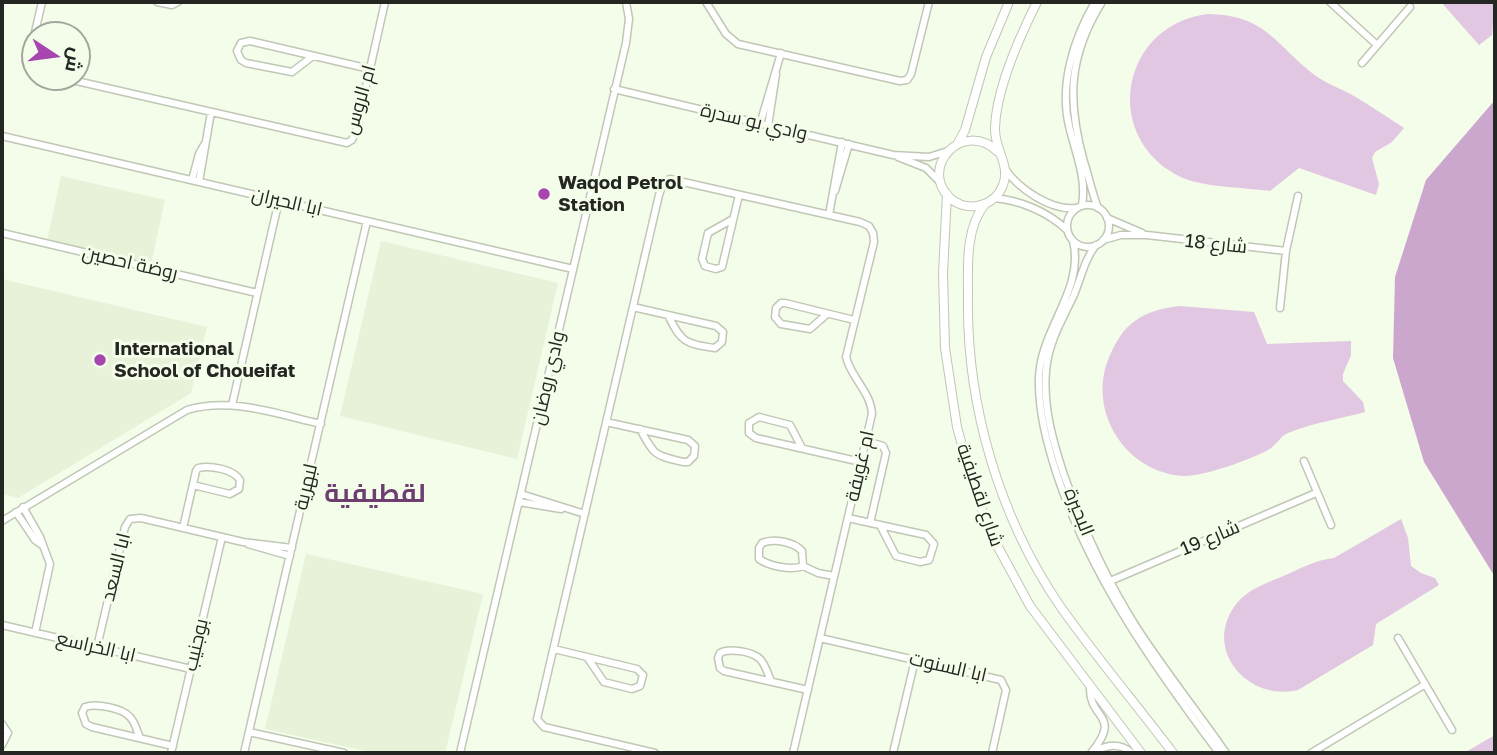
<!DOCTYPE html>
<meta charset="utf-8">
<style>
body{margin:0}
#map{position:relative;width:1497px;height:755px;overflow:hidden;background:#f4fcea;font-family:"Golos Text",Cairo,sans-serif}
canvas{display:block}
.frame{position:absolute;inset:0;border:4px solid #242721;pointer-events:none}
.north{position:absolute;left:21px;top:21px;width:70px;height:70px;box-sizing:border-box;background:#f4fcea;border:2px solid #a1a79a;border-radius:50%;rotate:103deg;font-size:19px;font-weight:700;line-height:28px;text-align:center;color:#242721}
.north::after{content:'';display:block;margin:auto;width:24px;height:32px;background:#a646ae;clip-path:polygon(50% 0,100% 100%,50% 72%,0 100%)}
</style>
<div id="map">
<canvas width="1497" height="755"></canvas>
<div class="frame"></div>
<div class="north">ش</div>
</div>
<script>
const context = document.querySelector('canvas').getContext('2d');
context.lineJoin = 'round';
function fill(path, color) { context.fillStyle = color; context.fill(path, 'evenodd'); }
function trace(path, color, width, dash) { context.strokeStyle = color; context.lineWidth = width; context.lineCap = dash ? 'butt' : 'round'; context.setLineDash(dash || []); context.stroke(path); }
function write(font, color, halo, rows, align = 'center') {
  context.font = font + ' "Golos Text",Cairo,sans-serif'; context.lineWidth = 6; context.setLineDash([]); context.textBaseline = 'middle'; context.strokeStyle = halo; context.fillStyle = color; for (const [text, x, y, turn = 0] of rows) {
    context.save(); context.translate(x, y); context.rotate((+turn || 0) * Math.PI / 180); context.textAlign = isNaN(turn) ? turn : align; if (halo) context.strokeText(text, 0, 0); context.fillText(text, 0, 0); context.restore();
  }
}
fill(new Path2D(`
 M61 176 165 200 151 264 47 241Z
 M381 241 558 283 517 459 340 416Z
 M2 279 207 327 191 393 18 498 2 494Z
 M306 554 483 594 445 753H375L265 729Z`), '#e7f2d9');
fill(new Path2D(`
 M1441 2H1495L1492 35 1479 45Z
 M1208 14C1267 15 1275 45 1316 76 1327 84 1342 89 1354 96 1371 106 1387 117 1404 128L1392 142 1375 152 1372 158 1379 184 1376 195 1299 168 1270 191C1243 187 1198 188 1175 174 1101 132 1123 24 1208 14Z
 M1180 306 1254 312 1267 344 1351 341V355L1343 374V381L1363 402 1365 412C1340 419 1312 423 1288 433 1280 436 1276 446 1268 450 1249 460 1203 477 1182 476 1123 471 1086 408 1110 355 1116 342 1123 329 1135 321 1148 311 1164 308 1180 306Z
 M1401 519 1408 538 1411 566 1421 573 1435 578 1439 585 1376 624 1373 645 1298 690C1247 702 1201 648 1237 603 1249 588 1270 582 1288 574 1303 567 1317 560 1334 558Z
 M1495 735V753H1464Z`), '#e1c7e2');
fill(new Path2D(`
 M1495 100V577L1424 462 1393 358 1395 277 1426 180Z`), '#cba6cd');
const minor = new Path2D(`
 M157 2 172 5 178 2
 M706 2 726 34 738 44 900 81 907 80 911 74 929 2
 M1330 2 1377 45
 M313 56 292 72 246 63 241 60 237 51 241 43 250 41 370 69
 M1362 63 1410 7
 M35 71 29 65V58L42 2
 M59 77 347 143 352 140 356 131 385 2
 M614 89 893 155 929 157 948 151
 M760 124 781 53
 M768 126 776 74
 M2 136 573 269
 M898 157 926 168 939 181
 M1005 169C1019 189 1051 211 1076 208
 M192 180 199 154 204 145
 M199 182 211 112
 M835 191 849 144
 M994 198C1020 200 1048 212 1067 230
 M1082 205C1087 179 1075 152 1069 126 1059 84 1074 38 1095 2
 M1067 226a21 21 0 1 1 42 0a21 21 0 1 1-42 0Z
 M1098 208C1092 193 1089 177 1084 162 1067 101 1068 57 1102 2
 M829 215 842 142
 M1107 218 1142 233
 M733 219 708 233 702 259 705 266 716 269 722 267 739 195
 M2 233 257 293
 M1103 240 1121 235H1147L1286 251
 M1073 241C1085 289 1041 328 1039 377 1038 411 1047 444 1057 475 1092 579 1154 666 1219 753
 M1096 245C1084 260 1081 279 1073 297 1061 322 1048 344 1046 371 1043 407 1053 442 1064 475 1083 528 1107 581 1137 628 1165 671 1197 711 1226 753
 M633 307 716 326 723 332 722 342 715 348C685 344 681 342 668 315
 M1280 308 1286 251 1298 196
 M827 314 810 329 781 324 775 317 776 308 781 303H785L854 320
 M232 405 279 200
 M606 422 688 440 695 446 694 456 688 462H683C654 455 655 456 640 429
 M866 441 883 446 886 453 870 523
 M802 448 790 425 759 417 749 423V433L756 438 861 462
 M1304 461 1331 525
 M521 494 585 514
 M519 502 561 509
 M23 507 40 537 50 564 35 633
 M16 512 35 540 42 545
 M848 518 926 535 934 544 929 560 920 562 896 556 880 525
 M2 521 187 410C231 397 277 414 321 424
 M183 528 196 471 198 468C210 465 233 469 240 480L239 489 230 494 193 485
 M248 544 290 556
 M803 566 802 551C794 542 774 538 762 543L759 548V559C769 566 792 571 803 566L818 573 834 576
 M1108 582 1316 493
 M2 625 191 669
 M820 638 1001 680 1006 690 992 753
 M1398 638 1452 730
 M97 647 125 527 130 519 141 518 243 542 292 548
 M554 649 637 669 643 675 640 686 632 689 604 682 587 657
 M771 681C768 674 765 664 760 659 752 651 728 648 720 653L718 658 720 668 724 671 808 690
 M1090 688C1089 720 1123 714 1091 753
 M2 724 8 733 2 745
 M249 732 344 753
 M140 738C137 731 135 722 130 717 122 708 96 703 85 707L82 713 86 724 92 727 173 746
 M1093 752C1107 745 1119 742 1132 753
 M171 753 222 537
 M244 753 367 221
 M460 753 626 43 629 19 626 2
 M655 753 544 727 537 719 659 195 663 183 670 179 860 222 869 226 873 233 874 242 846 357C851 378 871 392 872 414L793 753
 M893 753 915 660
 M1311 753 1424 685`);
const tertiary = new Path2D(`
 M958 143 965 130 986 57 1009 2
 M998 152C963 118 918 168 950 198 967 213 995 207 1003 185 1011 165 994 149 995 128 996 90 1020 36 1037 2
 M947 194 943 273 945 348 957 427 974 488 992 536 1030 606 1141 753
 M985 204C965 229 968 266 968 296 966 404 999 517 1060 606 1096 657 1136 704 1173 753`);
trace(minor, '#c0c7b6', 9);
trace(tertiary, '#c0c7b6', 10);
trace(minor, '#fff', 6);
trace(tertiary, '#fff', 8);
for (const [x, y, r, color] of [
 [544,194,7,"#a646ae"],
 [100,360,7,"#a646ae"]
]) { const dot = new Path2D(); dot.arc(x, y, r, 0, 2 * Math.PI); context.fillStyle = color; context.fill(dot); trace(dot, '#f4fcea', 2.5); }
write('19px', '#242721', '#f4fcea', [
 ["ام الروس",360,100,-74],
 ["وادي بو سدرة",754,122,13],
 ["ابا الحيران",287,202,13],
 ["شارع 18",1216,244,6],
 ["روضة احصين",130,263,13],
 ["وادي روضان",548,378,-77],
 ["ام غويفة",860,466,-77],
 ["لبهرية",306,487,-77],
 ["شارع لقطيفية",980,495,71],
 ["البحيرة",1079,512,68],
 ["شارع 19",1210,538,-23],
 ["ابا السعد",116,567,-76],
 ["بوجنيب",196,645,-77],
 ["ابا الخراسع",96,647,13],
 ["ابا السنوت",948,667,13]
]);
write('bold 19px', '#242721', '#f4fcea', [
 ["Waqod Petrol",558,183],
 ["Station",558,205],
 ["International",114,349],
 ["School of Choueifat",114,371]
], 'left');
write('bold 26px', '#6e3e71', '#f4fcea', [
 ["لقطيفية",375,494]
]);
</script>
